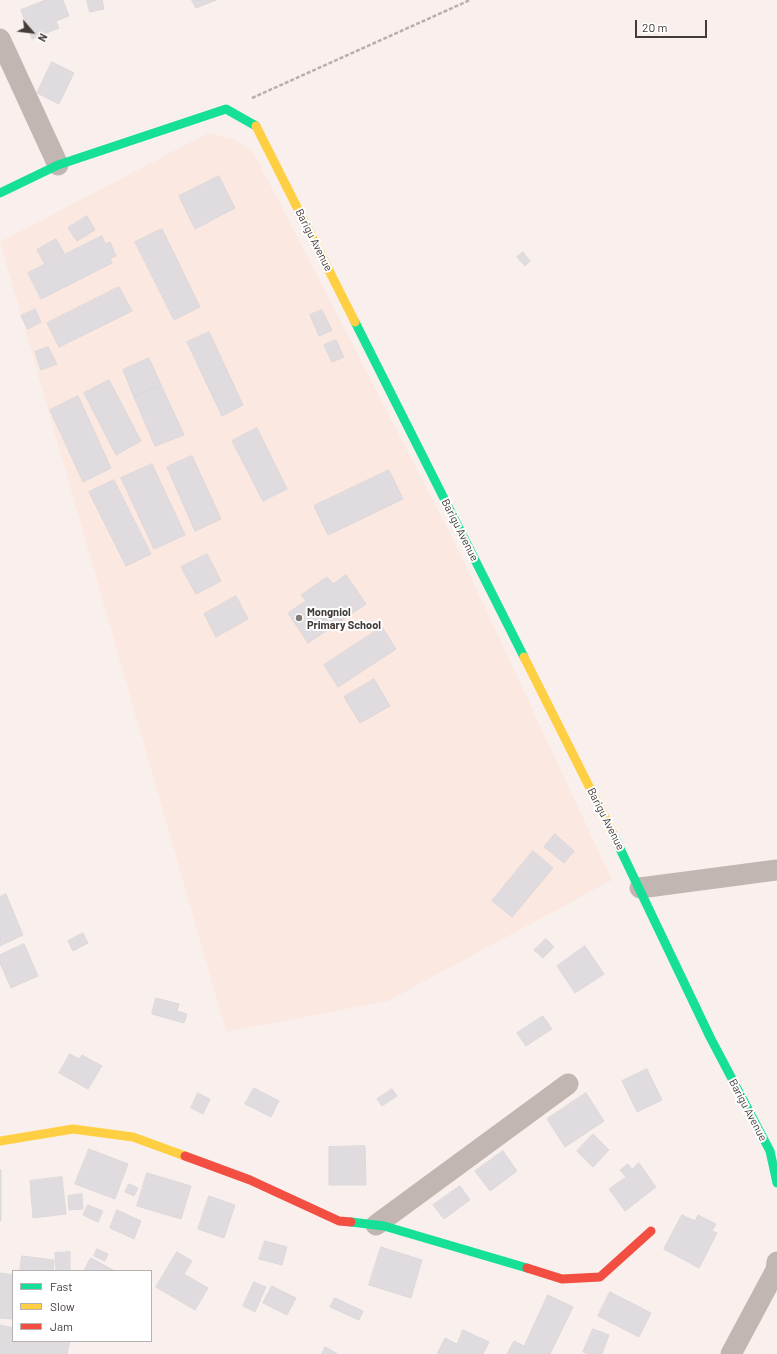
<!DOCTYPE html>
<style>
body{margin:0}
#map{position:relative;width:777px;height:1354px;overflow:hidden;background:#f9f0ed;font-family:Barlow,sans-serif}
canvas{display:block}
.legend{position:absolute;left:12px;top:1270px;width:140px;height:72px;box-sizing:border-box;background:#fff;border:1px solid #b4b1af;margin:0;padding:5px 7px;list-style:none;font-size:12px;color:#433b38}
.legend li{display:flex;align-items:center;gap:8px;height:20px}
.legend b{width:20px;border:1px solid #b4b1af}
.north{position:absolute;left:12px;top:12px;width:40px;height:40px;-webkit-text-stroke:3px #fff;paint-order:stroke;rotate:118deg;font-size:11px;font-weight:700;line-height:16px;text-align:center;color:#433b38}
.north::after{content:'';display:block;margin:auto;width:14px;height:18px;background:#433b38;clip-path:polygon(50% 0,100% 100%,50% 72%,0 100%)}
.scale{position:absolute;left:635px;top:20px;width:72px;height:18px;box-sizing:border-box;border:2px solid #433b38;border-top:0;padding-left:5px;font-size:12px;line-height:14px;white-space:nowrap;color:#433b38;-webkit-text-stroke:3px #fff;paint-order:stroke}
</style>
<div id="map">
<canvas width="777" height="1354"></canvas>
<ul class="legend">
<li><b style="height:5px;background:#16e098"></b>Fast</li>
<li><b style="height:5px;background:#ffcf43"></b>Slow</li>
<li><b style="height:5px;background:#f24e42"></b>Jam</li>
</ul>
<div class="north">N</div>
<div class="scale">20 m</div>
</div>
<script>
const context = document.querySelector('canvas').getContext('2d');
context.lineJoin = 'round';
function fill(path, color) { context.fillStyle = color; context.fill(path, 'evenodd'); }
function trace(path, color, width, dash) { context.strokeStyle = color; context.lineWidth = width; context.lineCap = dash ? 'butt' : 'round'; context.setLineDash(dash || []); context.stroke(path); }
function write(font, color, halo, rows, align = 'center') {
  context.font = font + ' Barlow,sans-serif'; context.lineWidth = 4; context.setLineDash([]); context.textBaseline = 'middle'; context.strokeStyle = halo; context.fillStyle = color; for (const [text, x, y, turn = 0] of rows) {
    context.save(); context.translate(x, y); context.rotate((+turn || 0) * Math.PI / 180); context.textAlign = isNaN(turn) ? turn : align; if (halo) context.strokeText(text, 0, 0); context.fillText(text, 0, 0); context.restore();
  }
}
fill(new Path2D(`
 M208 133 236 140 254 153 455 543 612 880 388 1001 226 1032 0 242Z`), '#fbe8e0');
const building = new Path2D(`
 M46 0H63L69 16 56 21 59 28 32 39 21 10Z
 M87 0H102L104 9 90 12Z
 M192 0H216L196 8Z
 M52 62 74 73 59 104 37 93Z
 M219 176 235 208 195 229 179 196Z
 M87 216 95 230 77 241 68 228Z
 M162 229 200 307 174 320 135 242Z
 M102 236 105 244 110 242 116 256 110 259 112 263 41 299 28 273Z
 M56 239 64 253 45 264 37 250Z
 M523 252 530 261 525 266 517 257Z
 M119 287 132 311 59 347 47 323Z
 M35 309 41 322 28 329 21 316Z
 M322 310 332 330 319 336 310 315Z
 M209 332 243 405 222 416 187 342Z
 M336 340 344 357 332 362 324 345Z
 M48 347 57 364 41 370 35 352Z
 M149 358 161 385 134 397 123 370Z
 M109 380 141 441 116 455 84 393Z
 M161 385 184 435 155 446 134 397Z
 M78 396 111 468 83 482 50 410Z
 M257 428 287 489 263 501 232 441Z
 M192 456 221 519 195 531 167 467Z
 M152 464 185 535 154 549 121 478Z
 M389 470 403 499 328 535 314 506Z
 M114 480 151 554 126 566 89 492Z
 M207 554 221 581 196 594 181 567Z
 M346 575 366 604 308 643 288 613 306 601 301 595 327 577 333 584Z
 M236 596 248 619 216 637 204 614Z
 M382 627 396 649 338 687 324 665Z
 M374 679 390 706 360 723 344 697Z
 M555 834 574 851 564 863 544 847Z
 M533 851 553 868 512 917 492 901Z
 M6 894 23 935 0 946V897Z
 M83 933 88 943 73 951 68 941Z
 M546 939 554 947 543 958 534 950Z
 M24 944 38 976 11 988 0 963V955Z
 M585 946 604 974 575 993 557 966Z
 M156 998 179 1004 177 1011 187 1014 184 1023 152 1014Z
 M543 1016 552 1029 526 1046 517 1033Z
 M70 1054 79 1059 82 1055 102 1066 88 1089 59 1073Z
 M647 1069 662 1100 637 1112 622 1081Z
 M254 1088 279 1101 271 1117 245 1104Z
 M392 1089 397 1096 382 1106 377 1099Z
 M198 1093 210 1099 203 1114 191 1108Z
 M586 1093 604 1121 565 1147 547 1119Z
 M593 1134 609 1150 593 1167 577 1151Z
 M365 1146 366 1185H329V1147Z
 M89 1149 128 1164 115 1199 75 1184Z
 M503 1151 517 1171 490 1191 475 1171Z
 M639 1163 656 1187 625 1211 609 1189 626 1177 620 1170 628 1164 632 1169Z
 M0 1170H1V1221H0Z
 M147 1173 191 1186 181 1219 137 1206Z
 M62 1177 66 1214 33 1218 30 1181Z
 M129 1184 138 1188 134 1196 125 1192Z
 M460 1186 470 1200 444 1219 433 1205Z
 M82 1194 83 1209 69 1210 68 1196Z
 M209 1196 235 1205 224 1238 198 1229Z
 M88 1205 103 1211 98 1222 83 1215Z
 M117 1210 141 1221 134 1239 110 1228Z
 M682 1215 695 1221 698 1215 716 1224 712 1231 717 1233 699 1268 664 1249Z
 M265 1241 287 1247 282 1265 259 1259Z
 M381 1247 422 1260 411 1298 369 1285Z
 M97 1249 108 1254 105 1261 94 1256Z
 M70 1252V1271H56L55 1253Z
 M177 1252 192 1261 184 1274 208 1288 195 1310 156 1287Z
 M22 1256 54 1260 53 1271H20Z
 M91 1258 115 1271H84Z
 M0 1273 13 1275V1319L0 1318Z
 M254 1282 266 1287 255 1312 243 1306Z
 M272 1286 296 1298 287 1315 263 1303Z
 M610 1292 651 1313 639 1337 598 1316Z
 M548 1295 573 1307 550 1354H507L514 1341 524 1346Z
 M335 1298 363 1311 359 1320 330 1307Z
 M0 1325 13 1328V1341H70L67 1354H0Z
 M593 1329 609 1335 602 1354H590L583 1352Z
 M463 1330 489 1342 483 1354H437L445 1338 457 1344Z
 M325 1347 338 1354H322Z`);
fill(building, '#dfdbdf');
trace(building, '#dcd8da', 1);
trace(new Path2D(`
 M252 98 470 0`), '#b8afab', 2.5, [4, 2]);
trace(new Path2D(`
 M0 39 58 165
 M640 888 777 870
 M376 1225 568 1084
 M731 1354 776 1270 777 1262`), '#c2b6b2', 21);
trace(new Path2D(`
 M0 193 58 165 226 109 256 126
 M355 322 524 657
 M613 834 710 1037 770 1151 777 1183
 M351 1222 384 1226 527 1268`), '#16e098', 9);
trace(new Path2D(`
 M256 126 355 322
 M524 657 613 834
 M0 1141 73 1129 133 1137 185 1156`), '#ffcf43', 9);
trace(new Path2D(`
 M185 1156 250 1180 339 1221 351 1222
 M527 1268 562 1279 600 1277 651 1231`), '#f24e42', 9);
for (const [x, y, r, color] of [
 [299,618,4,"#837a77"]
]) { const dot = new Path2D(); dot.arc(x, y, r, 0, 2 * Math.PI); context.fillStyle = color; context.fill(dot); trace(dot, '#fff', 1.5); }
write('11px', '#433b38', '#fff', [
 ["Barigu Avenue",314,240,63],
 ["Barigu Avenue",460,530,63],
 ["Barigu Avenue",606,819,63],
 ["Barigu Avenue",748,1110,62]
]);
write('bold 11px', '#433b38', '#fff', [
 ["Mongniol",307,612],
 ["Primary School",307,625]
], 'left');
</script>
